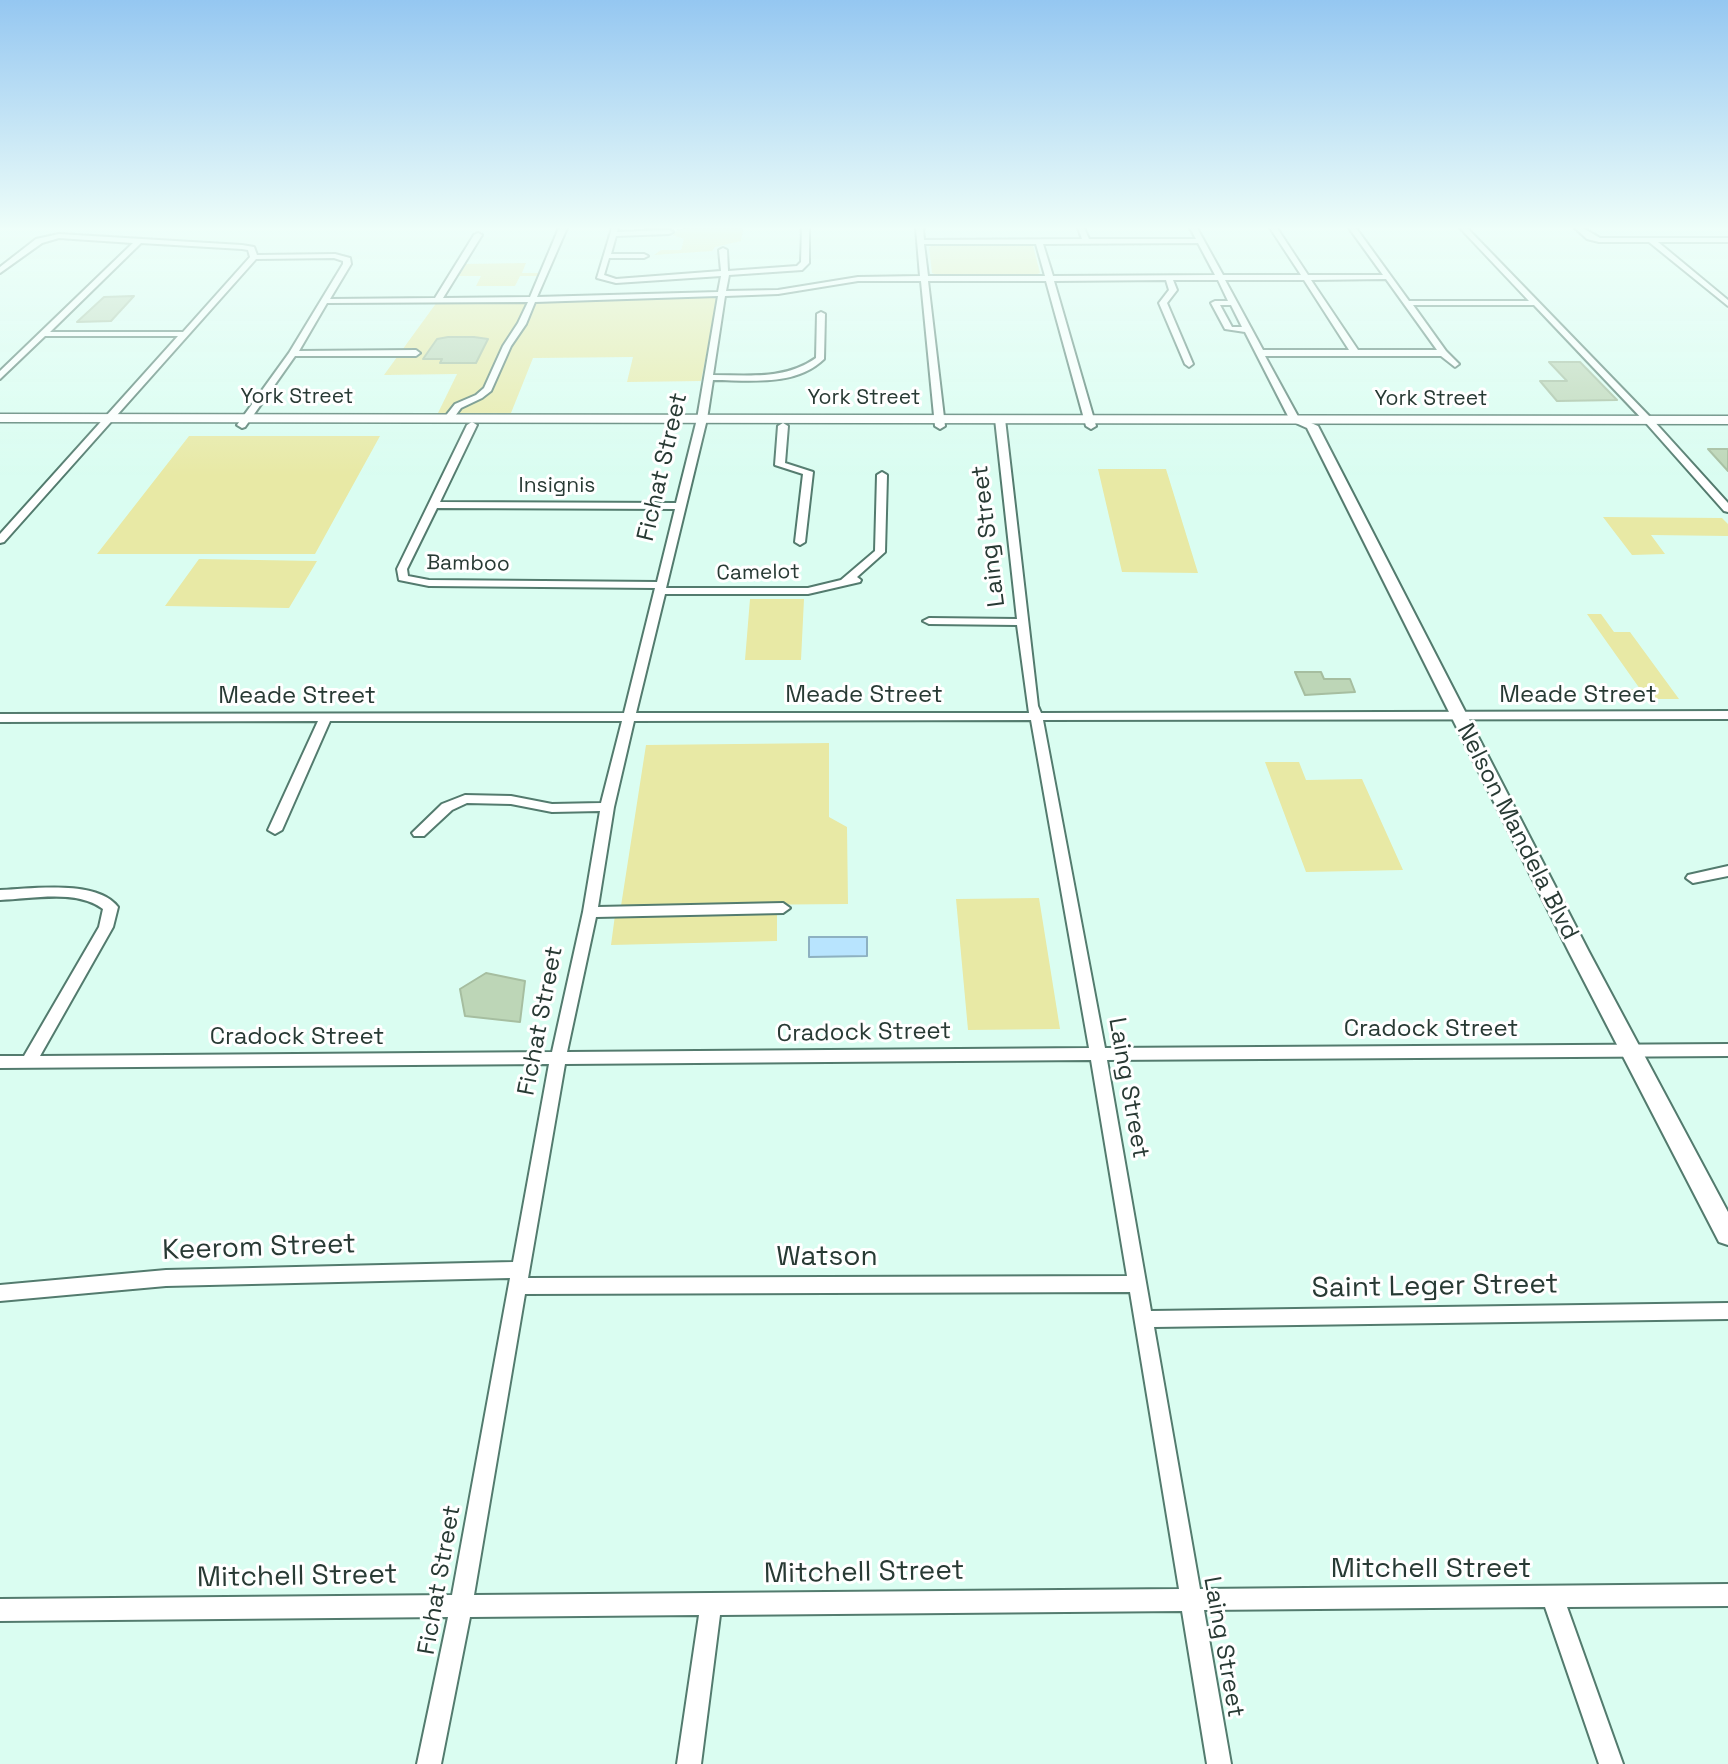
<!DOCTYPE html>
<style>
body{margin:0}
canvas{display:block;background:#dafdf1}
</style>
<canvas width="1728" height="1764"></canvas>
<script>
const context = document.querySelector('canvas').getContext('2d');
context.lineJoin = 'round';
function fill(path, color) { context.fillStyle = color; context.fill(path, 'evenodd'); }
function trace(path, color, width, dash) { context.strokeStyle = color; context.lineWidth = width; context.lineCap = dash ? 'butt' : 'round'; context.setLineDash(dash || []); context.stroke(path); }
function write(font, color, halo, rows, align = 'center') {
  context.font = font + ' "Space Grotesk",sans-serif'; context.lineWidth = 6; context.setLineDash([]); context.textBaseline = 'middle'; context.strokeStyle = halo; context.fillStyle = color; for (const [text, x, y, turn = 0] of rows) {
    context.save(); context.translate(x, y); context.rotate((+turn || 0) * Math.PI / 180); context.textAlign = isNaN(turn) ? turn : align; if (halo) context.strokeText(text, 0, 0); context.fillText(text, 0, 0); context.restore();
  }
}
fill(new Path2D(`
 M688 228H741L743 230 741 241 715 247 712 251 654 255 661 250H681L684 239 673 235 677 230Z
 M936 244H1027L1033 246 1040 273 1033 276H940L932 273 929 247Z
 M526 263 522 273H540L539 276H520L515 286H476L481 276H459L466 264Z
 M711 296 717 300 701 381 627 382 633 357 533 358 511 413H438L457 374 384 375 437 302Z
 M189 436H380L315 554H97Z
 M1098 469H1166L1198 573 1122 572Z
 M1603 517 1722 518 1728 524V536L1651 535 1665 554 1632 555Z
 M199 559 317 561 289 608 165 606Z
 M750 599H804L801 660H745Z
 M1587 614H1601L1614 632H1630L1679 699H1621L1615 690 1640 689Z
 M829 743V817L847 827 848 904 621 906 646 745Z
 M1265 762H1299L1306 780 1362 779 1403 870 1306 872Z
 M1039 898 1060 1029 968 1030 956 899Z
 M777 911V941L611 945 615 915Z`), '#e8e9a5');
const water = new Path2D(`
 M809 937H867V956L809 957Z`);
fill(water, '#b8e4fe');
trace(water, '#8db1c1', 2);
const building = new Path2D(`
 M134 296 111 321 77 322 104 297Z
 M448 337H474L488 339 476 363H440L442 359H423L437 339Z
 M1549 362H1580L1617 400 1557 401 1540 381H1567Z
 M1708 449H1728V471Z
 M1295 672H1321L1324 679H1350L1355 692 1305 695Z
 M486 973 525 981 520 1022 465 1016 460 989Z`);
fill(building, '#bdd6b7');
trace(building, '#a6bea0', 2);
const minor = new Path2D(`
 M559 228H567L537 297 718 292 721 276 616 283 597 278 612 228H618L617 232 669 230 673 232 669 234 616 236 611 254H644L648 256 644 258H609L604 275 616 279 721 271 719 250 723 248 727 250 728 271 797 266 801 262 802 228H809V263L802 270 729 275 726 291 778 290 858 277 920 276 916 228H923L924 240 1082 239 1078 228H1084L1089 239H1196L1190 228H1197L1223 275H1301L1270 228H1277L1308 275H1383L1349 228H1356L1409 301H1529L1460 228H1467L1652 419 1728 503V512L1724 511 1646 423 1534 305H1413L1446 351 1459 364 1455 367 1441 356H1265L1300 420 1295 423 1290 420 1245 332 1225 329 1211 303 1215 301H1228L1218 280H1173L1177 290 1167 303 1193 364 1189 367 1185 364 1159 303 1169 290 1166 280 1054 281 1096 426 1091 429 1086 426 1046 281H928L945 426 940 429 935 426 921 281H858L778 294 725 296 713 375C749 375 785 380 816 358L817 314 821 312 825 314 824 359C795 387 750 380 713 380L707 419 666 588H808L841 580 875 551 877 475 882 472 887 475 885 552 857 577 861 580 860 582 808 594H665L636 713H1029L1017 625 929 624 923 621 929 618 1017 619 995 419 1000 416 1005 419 1038 706 1041 713 1728 711V719L1043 720 1105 1048 1728 1044V1056L1107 1060 1151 1311 1728 1303V1319L1154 1327 1200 1589 1728 1584V1606L1567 1607 1623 1764H1599L1545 1607 1204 1610 1231 1764H1207L1182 1611 720 1615 701 1764H677L699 1615 470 1617 441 1764H417L448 1617 0 1621V1599L452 1595 510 1278 166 1286 0 1301V1285L166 1270 513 1262 549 1064 0 1068V1056H24L99 927 103 909C76 889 32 899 0 900V890C31 889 97 879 118 907L113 927 40 1056 552 1052 583 912 600 811 552 812 511 804 467 803 452 810 424 836H414L412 833 442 804 465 795 511 796 552 804 601 803 622 721H330L282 830 275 834 268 830 318 721 0 722V714L624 713 655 588 429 586 399 580 397 569 467 425 472 422 477 425 440 502 676 503 697 419 718 296 535 302 526 324 511 346 491 391 482 398 461 408 452 420 449 421 444 418 455 404 476 395 484 388 503 346 518 323 528 302 327 303 299 351 416 350 420 353 416 356H295L245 427 242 428 237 425 289 353 343 264V261L334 258 256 259 4 542 0 543V534L178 336H45L0 379V371L133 243 59 238 42 243 0 273V267L36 239 59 234 242 245 254 247 257 255 335 254 350 258 351 264 330 299 435 298 474 235 478 233 482 235 443 298 530 297ZM141 243 242 249 248 250 250 257 183 332H50ZM1198 243 1215 275 1053 276 1043 244ZM924 244H1036L1045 276H928ZM1386 279 1437 350H1358L1311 280ZM1225 280H1304L1349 350H1263ZM1220 305H1231L1242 327H1232ZM437 508 675 509 657 582 429 580 408 576 407 569ZM1031 720 1089 1048 567 1052 596 917 783 913 790 908 783 903 598 907 614 807 634 721ZM1091 1060 1127 1276 528 1278 565 1064ZM1130 1292 1179 1589 474 1595 525 1294Z
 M1575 228H1583L1600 238H1728V242H1658L1728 300V306L1649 242H1599L1587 239Z
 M783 423 788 426 785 463 813 472 805 542 800 545 795 542 803 474 775 465 778 426Z
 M1728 866V876L1693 883 1686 878 1688 875Z`);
const tertiary = new Path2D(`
 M1295 416 1318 426 1589 952 1728 1212V1245L1719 1242 1569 952 1307 428 1289 420Z`);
const secondary = new Path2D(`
 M0 414 1728 416V424L0 422Z`);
trace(minor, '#537b6e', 4);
trace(tertiary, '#537b6e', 4);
trace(secondary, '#537b6e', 3);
fill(minor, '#fff');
fill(tertiary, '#fff');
fill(secondary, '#fff');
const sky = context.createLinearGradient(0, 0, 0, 475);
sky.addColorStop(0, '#95c7f1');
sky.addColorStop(0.48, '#eefef9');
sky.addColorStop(1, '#eefef900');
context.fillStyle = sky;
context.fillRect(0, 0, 1728, 475);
write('21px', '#283a34', '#fff', [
 ["York Street",297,397],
 ["York Street",864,398],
 ["York Street",1431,399],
 ["Insignis",557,486],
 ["Bamboo",468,564,1],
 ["Camelot",758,573,-1]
]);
write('24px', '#283a34', '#fff', [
 ["Fichat Street",663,467,-77],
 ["Laing Street",989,536,-97],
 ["Meade Street",864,695],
 ["Meade Street",1578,695],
 ["Meade Street",297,696],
 ["Nelson Mandela Blvd",1517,832,63],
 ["Fichat Street",541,1021,-79],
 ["Cradock Street",1431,1029],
 ["Cradock Street",864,1033,-1],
 ["Cradock Street",297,1037],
 ["Laing Street",1128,1088,80],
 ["Fichat Street",440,1580,-80],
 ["Laing Street",1223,1647,80]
]);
write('28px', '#283a34', '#fff', [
 ["Keerom Street",259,1248,-2],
 ["Watson",827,1257],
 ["Saint Leger Street",1435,1287,-1],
 ["Mitchell Street",1431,1569],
 ["Mitchell Street",864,1573,-1],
 ["Mitchell Street",297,1577,-1]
]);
</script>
